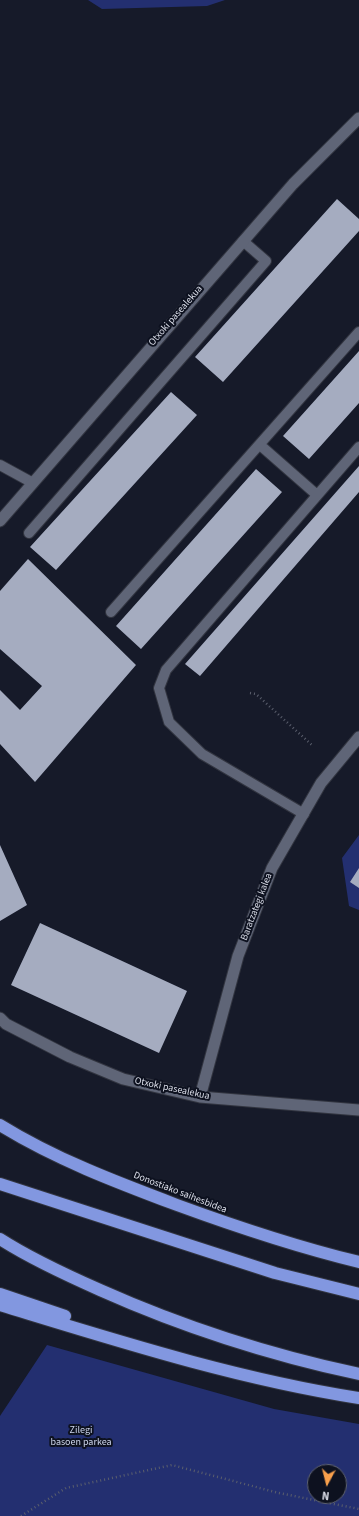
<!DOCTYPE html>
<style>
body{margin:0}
#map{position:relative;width:359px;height:1516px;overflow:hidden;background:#161a29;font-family:"Source Sans 3",sans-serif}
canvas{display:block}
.north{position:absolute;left:307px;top:1464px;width:40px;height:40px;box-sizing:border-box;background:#0d111f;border:1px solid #5f636f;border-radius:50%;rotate:187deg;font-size:11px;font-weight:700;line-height:16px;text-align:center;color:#dadde8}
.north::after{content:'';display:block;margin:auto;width:14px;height:18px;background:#f9a04c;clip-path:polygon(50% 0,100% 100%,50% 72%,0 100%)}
</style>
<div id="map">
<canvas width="359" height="1516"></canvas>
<div class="north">N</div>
</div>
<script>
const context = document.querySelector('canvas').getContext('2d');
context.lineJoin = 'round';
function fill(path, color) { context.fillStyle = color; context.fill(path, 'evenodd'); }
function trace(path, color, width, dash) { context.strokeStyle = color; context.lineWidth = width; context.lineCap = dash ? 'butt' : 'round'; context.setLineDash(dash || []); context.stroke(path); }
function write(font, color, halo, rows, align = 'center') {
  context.font = font + ' "Source Sans 3",sans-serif'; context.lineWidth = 4; context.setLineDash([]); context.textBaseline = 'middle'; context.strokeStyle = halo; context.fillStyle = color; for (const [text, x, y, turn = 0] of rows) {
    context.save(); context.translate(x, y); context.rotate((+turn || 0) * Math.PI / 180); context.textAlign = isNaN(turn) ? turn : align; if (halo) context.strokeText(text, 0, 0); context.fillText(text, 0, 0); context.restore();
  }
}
fill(new Path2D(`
 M88 0H225L207 6 102 9Z
 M359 835V910L349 906 342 858Z
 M47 1345 274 1409 359 1424V1516H0V1416ZM315 1472H339V1496H315Z`), '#232f70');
fill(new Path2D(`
 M337 199 359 219V231L223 382 195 357Z
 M359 351V403L309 459 283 436Z
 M171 392 197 415 56 570 30 547Z
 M359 466V492L200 676 185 664Z
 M256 469 282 492 141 649 116 626Z
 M28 559 136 665 35 782 0 744V690L20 710 42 686 0 649V591Z
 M0 845 27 905 0 921Z
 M359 868V888L350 882Z
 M40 923 187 991 159 1053 11 985Z`), '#a5acc0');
const service = new Path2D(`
 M260 445 317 495
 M0 465 33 483
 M29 533 266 261 243 241
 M111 612 359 332
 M304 814 202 754 169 722 159 688 166 670 359 447`);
const minor = new Path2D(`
 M0 521 293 184 359 118
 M0 1018 6 1024 70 1057 123 1079 200 1097 359 1110
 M200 1097 238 956 272 868 321 783 359 737`);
const motorway = new Path2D(`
 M0 1125C55 1159 116 1182 177 1205 237 1227 297 1247 359 1262
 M0 1184 275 1273 359 1294
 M0 1239C31 1259 66 1275 100 1290 183 1327 270 1355 359 1374
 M0 1294 65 1316
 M0 1305C118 1341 237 1379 359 1398`);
trace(service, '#323540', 12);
trace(minor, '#323540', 13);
trace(motorway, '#323540', 14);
trace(new Path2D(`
 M250 693 256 694 313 746
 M21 1516 66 1488 172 1465 279 1493 359 1509`), '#5b5f6d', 2.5, [1, 3]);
trace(service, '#5f6577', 10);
trace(minor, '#5f6577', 11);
trace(motorway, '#8297e0', 12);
write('10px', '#dadde8', '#0d111f', [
 ["Otxoki pasealekua",176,316,-49],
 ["Baratzategi kalea",257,907,-69],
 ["Otxoki pasealekua",172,1089,12],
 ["Donostiako saihesbidea",180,1193,21]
]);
write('10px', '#ced6ec', '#0d111f', [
 ["Zilegi",81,1431],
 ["basoen parkea",81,1443]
]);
</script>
